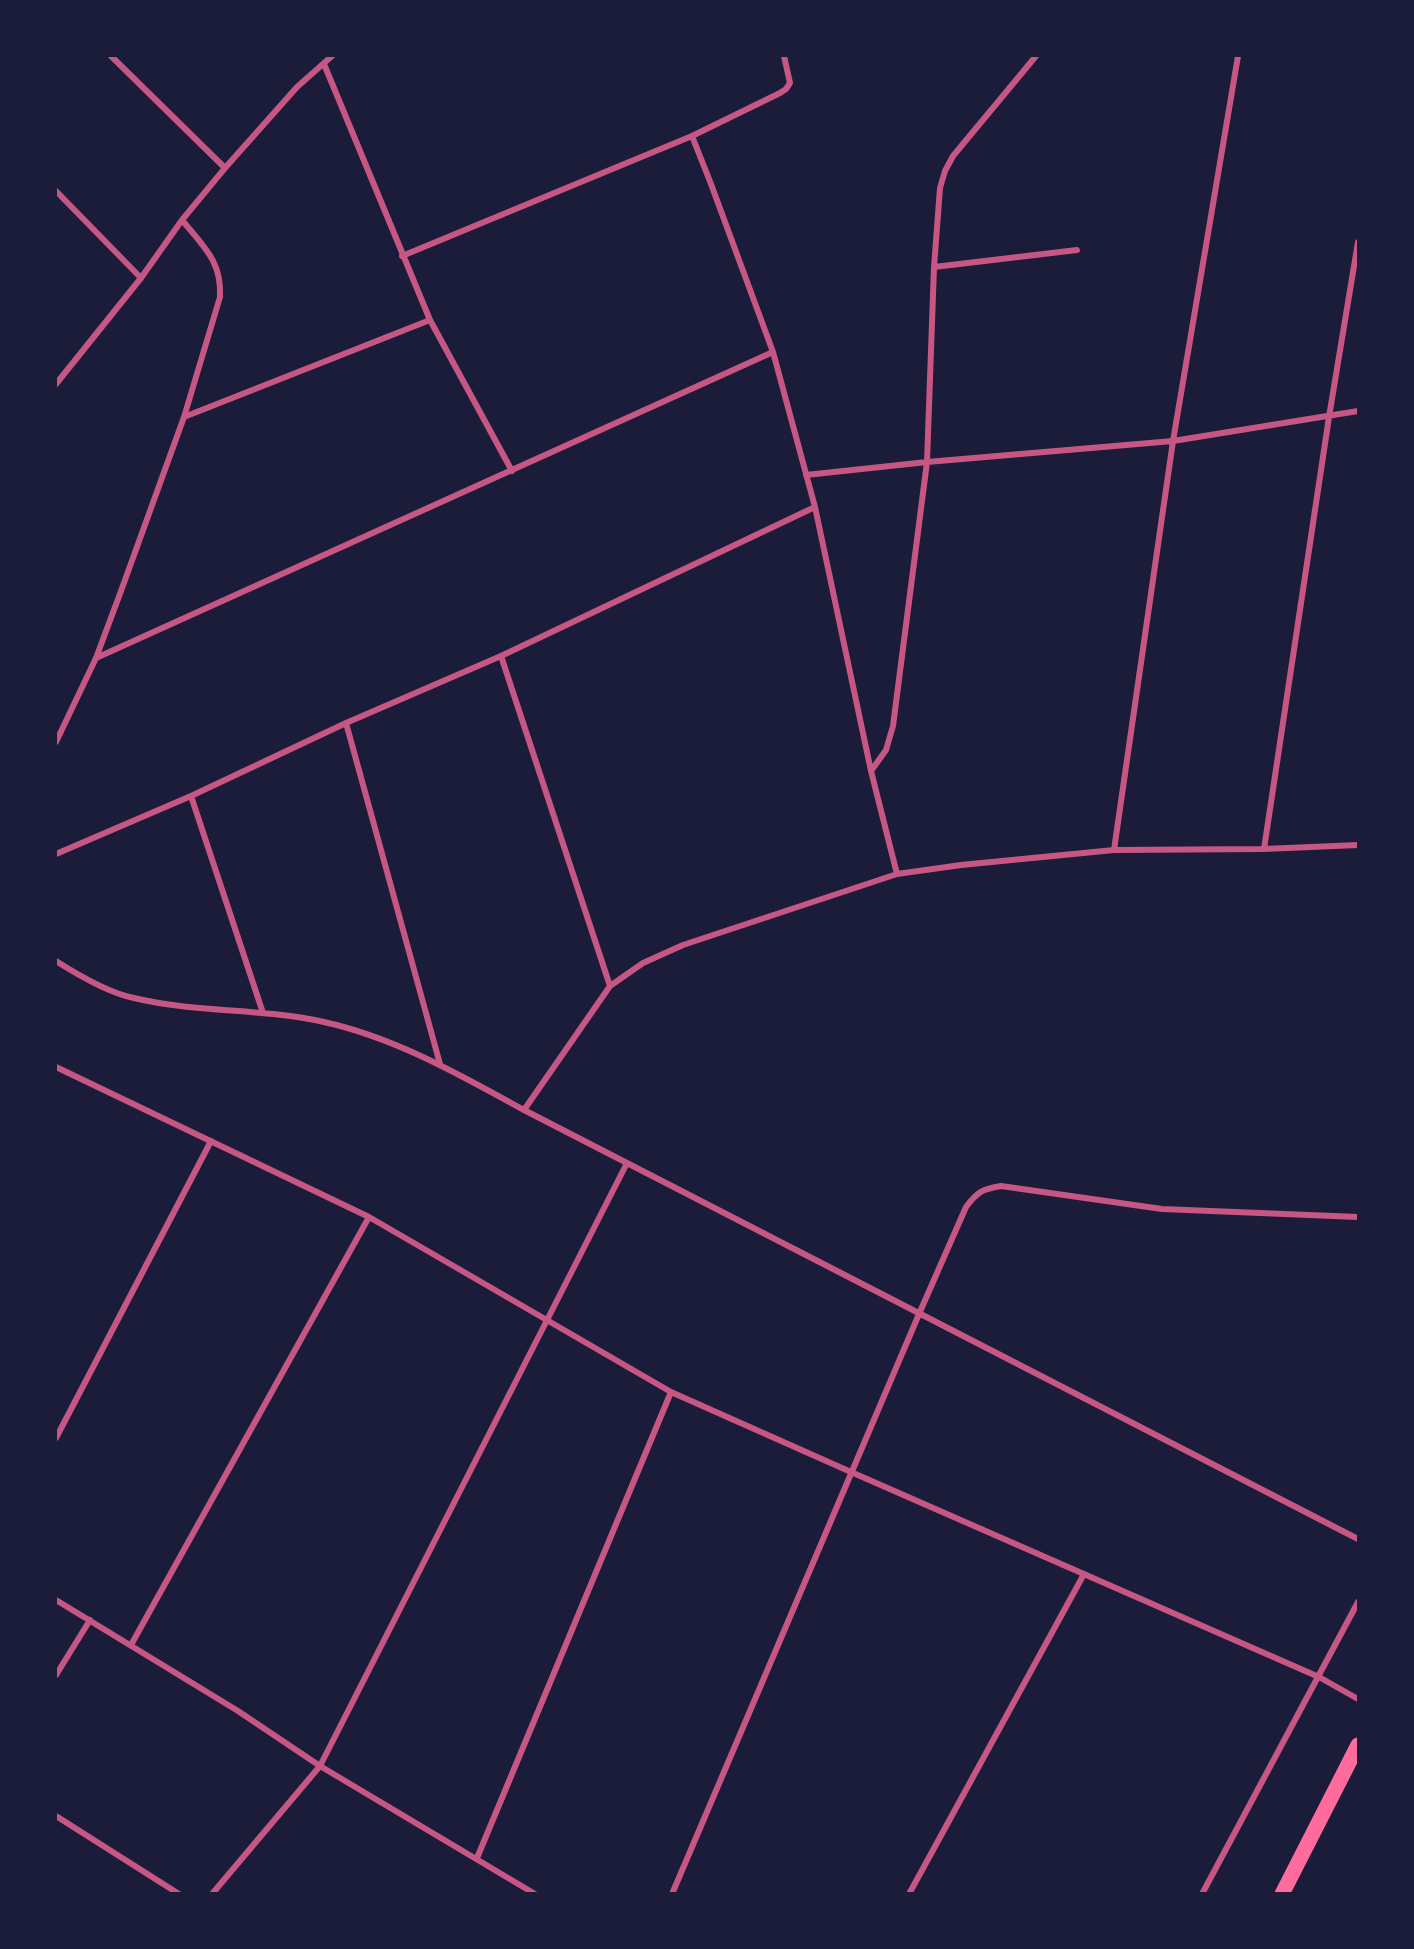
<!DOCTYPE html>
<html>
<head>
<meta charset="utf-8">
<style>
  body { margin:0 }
  #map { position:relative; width:1414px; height:1949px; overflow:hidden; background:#1b1b3a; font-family:"Nunito Sans",sans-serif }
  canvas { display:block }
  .frame { position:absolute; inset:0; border:57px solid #1b1b3a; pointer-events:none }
</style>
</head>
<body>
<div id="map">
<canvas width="1414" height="1949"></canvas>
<div class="frame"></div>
</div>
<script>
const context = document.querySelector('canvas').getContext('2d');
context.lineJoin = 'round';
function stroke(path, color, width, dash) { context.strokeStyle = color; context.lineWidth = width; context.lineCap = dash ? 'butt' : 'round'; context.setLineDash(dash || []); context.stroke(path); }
const minor = new Path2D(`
  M111,56L225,168
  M324,64L430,320L512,471
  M692,136L711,184L773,352L815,507L871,771L897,874
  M56,191L141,278
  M402,256L692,136L780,93L786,89L790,83L784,56
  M934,267L1077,250
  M56,384L141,278L182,220L225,168L297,87L332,56
  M184,417L430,320
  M806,475L927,462L1173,441L1358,411
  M501,656L610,986
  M96,658L773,352
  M346,723L440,1064
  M56,742L96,658L121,591L184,417L220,297C222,261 203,246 182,220
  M871,771L886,750L893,726L927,462L934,267L940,188L945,171L953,156L1036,56
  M191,796L263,1013
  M1264,849L1329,417L1358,242
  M1114,850L1173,441L1238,56
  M56,854L191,796L346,723L501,656L815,507
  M56,961C78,975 108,993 134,998C196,1013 261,1008 324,1022C396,1038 460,1075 524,1110L1358,1539
  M56,1067L369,1217L671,1392L851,1472L1319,1677L1358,1699
  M524,1110L610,986L643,963L683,945L897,874L961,865L1114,850L1264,849L1358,845
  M56,1438L211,1141
  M56,1600L238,1711L320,1766L535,1894
  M131,1645L369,1217
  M56,1675L90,1620
  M56,1816L179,1894
  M477,1858L671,1392
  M212,1894L320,1766L627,1163
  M672,1894L919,1314L966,1207C978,1191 983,1189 1001,1186L1162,1209L1358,1217
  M909,1894L1084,1574
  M1202,1894L1358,1602`);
const primary = new Path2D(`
  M1282,1894L1358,1745`);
stroke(minor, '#c65784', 6);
stroke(primary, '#ff6b9d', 15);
</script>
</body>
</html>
